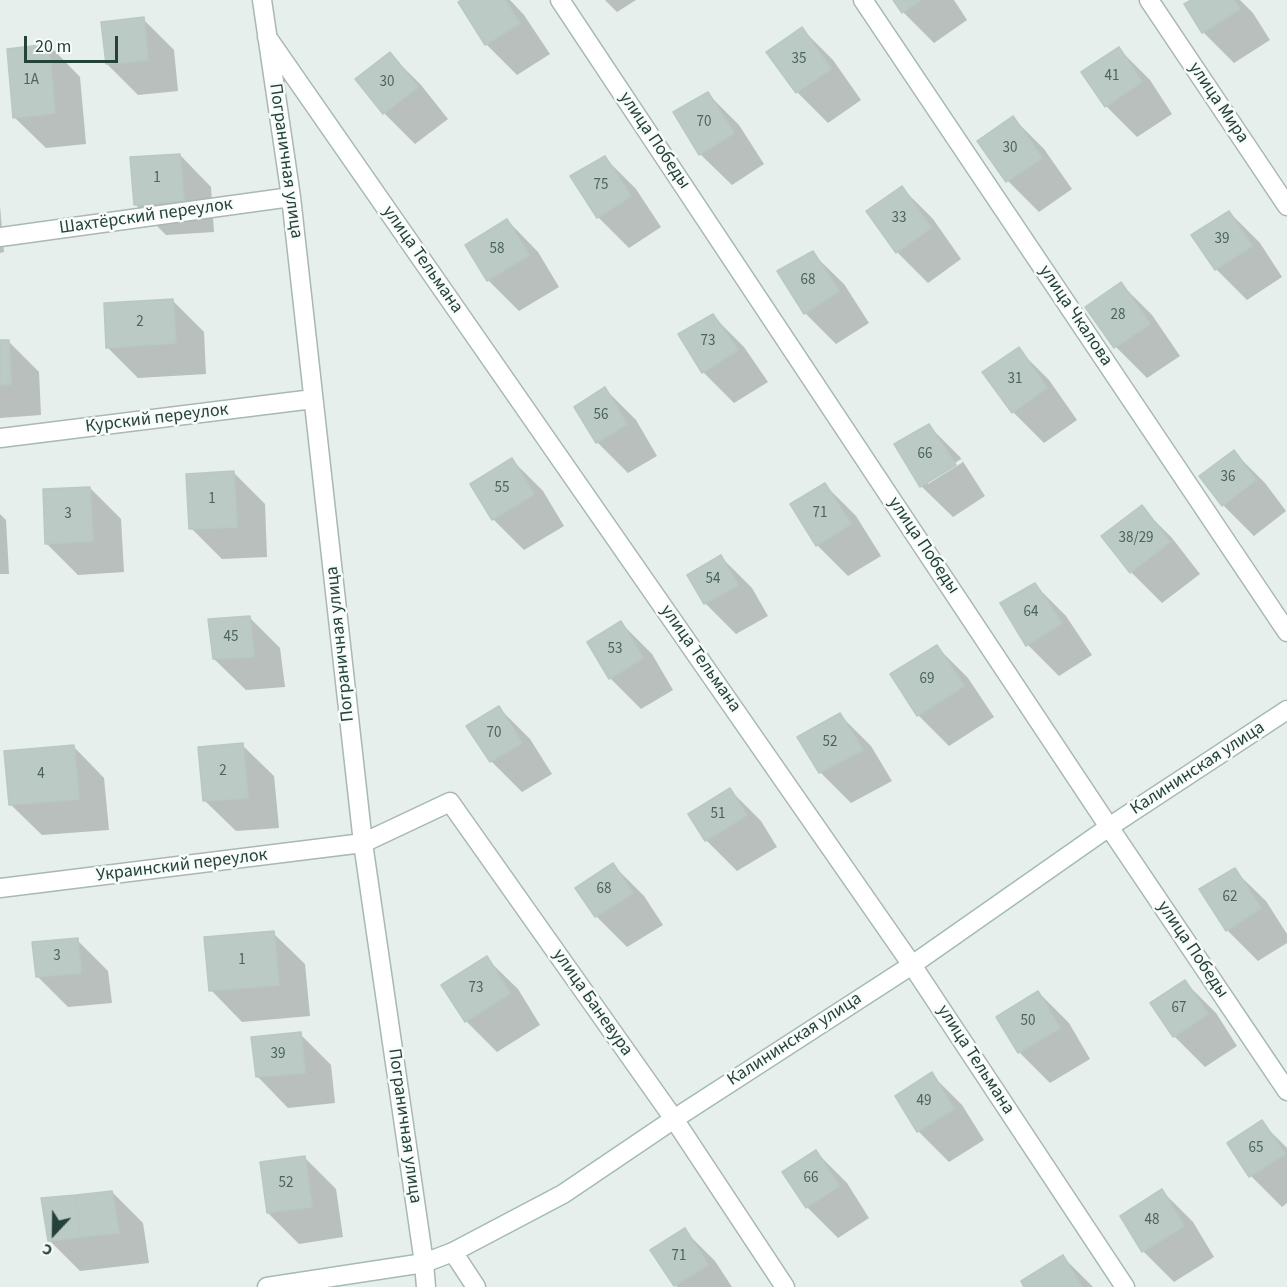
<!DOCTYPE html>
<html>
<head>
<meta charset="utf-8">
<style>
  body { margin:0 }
  #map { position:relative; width:1287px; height:1287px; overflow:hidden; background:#e6efeb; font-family:"Source Sans 3",sans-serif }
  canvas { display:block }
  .north { position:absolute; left:24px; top:1203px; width:60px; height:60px; -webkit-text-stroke:4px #f7fbf9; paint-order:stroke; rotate:202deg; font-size:16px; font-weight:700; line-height:24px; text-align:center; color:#24423a }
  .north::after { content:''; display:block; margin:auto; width:21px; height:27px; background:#24423a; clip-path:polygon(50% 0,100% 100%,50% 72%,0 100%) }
  .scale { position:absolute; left:24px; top:36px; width:94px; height:27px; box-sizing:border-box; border:3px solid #24423a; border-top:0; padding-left:8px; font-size:18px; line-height:21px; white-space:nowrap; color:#24423a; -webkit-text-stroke:4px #f7fbf9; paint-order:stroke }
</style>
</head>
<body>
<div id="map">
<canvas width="1287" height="1287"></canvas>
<div class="north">С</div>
<div class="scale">20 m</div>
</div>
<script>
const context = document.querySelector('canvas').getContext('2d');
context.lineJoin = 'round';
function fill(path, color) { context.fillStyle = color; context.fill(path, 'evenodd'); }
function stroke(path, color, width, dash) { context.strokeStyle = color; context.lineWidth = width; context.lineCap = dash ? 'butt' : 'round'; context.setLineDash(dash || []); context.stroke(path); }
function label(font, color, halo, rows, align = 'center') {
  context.font = font + ' "Source Sans 3",sans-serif'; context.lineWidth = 5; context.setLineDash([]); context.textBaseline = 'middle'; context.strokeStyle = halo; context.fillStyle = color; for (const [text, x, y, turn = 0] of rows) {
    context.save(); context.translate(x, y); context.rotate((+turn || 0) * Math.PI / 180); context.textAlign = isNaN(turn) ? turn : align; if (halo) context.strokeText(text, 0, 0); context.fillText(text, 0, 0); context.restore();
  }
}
const shadow = new Path2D(`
  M465,0H510L524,15L550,54L517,75L486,44Z
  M605,0H636L617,12Z
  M895,0H954L967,20L934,43L903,12Z
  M1194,0H1240L1253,13L1270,40L1234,63L1203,32L1186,5Z
  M143,19L174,50L178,91L138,95L107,64Z
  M802,29L833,60L861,100L828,123L797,92Z
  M49,45L80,77L86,144L46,148L14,117Z
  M1119,49L1150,80L1172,114L1137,137L1106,106Z
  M390,54L421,85L448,119L415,144L384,113Z
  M708,94L739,125L764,164L732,185L700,154Z
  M1013,118L1044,149L1072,189L1039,212L1008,181L979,141Z
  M180,155L211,187L214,232L166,235L135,204Z
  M605,158L636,189L661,227L629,248L598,217Z
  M902,188L933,219L961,259L928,283L897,252Z
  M0,206L4,252L0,253Z
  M1229,212L1260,243L1282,277L1247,300L1216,269Z
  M507,220L538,252L559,287L519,311L488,280Z
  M812,253L844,284L869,323L836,344L805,313Z
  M1121,284L1152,315L1180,356L1147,378L1116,347L1087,308Z
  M173,301L204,332L206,374L138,378L107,347Z
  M713,316L744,347L768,382L734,403L703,372L680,335Z
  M8,341L39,372L41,415L0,418V342Z
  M1018,349L1049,380L1077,420L1044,443L1013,412Z
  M605,389L636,420L657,456L628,473L597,442Z
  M929,426L960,457L985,496L953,517L921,486ZM961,459L963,462L928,484V481Z
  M1234,452L1265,483L1286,511L1254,536L1223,505Z
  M512,460L543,491L564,526L524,550L493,519Z
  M234,473L265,504L267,557L222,559L191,528Z
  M825,485L856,516L881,556L848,576L817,545L792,504Z
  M90,488L121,519L124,572L78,575L47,544Z
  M1141,507L1172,538L1200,574L1162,603L1131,572Z
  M0,514L6,520L9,574H0Z
  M721,557L752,588L768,616L736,634L705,603Z
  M1035,585L1066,616L1092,655L1059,676L1028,645Z
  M249,617L280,648L285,687L246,690L214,659Z
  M621,623L652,654L673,690L641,709L610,678Z
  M937,647L968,678L994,717L949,746L918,715Z
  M499,708L530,739L552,774L522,792L491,761Z
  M840,715L871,746L892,781L851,803L820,772Z
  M242,745L274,776L279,828L236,831L204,800Z
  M73,746L104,778L109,830L42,835L10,804Z
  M730,790L761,821L777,847L737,871L706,840Z
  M613,865L644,896L663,925L627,947L596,916L577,888Z
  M1234,870L1266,901L1287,934V943L1258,961L1227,930L1201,889Z
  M273,933L305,964L310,1016L242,1022L211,990Z
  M77,940L108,971L112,1003L68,1007L37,976Z
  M486,958L518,989L540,1025L497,1052L466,1021Z
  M1185,982L1216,1013L1237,1046L1205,1067L1174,1036Z
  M1038,992L1069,1023L1090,1059L1050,1083L1019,1052Z
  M300,1034L331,1065L335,1103L288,1108L257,1076Z
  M931,1074L962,1105L984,1140L949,1162L918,1131Z
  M1261,1122L1287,1148V1203L1282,1207L1251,1176Z
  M816,1152L847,1183L869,1218L838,1238L807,1207Z
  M305,1158L336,1189L343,1237L299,1244L268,1213Z
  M1162,1191L1193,1222L1214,1257L1174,1282L1143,1251Z
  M112,1192L143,1223L149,1263L80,1271L49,1240Z
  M684,1230L715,1261L732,1287H677L676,1285L653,1251Z
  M1063,1257L1093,1287H1026Z`);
const building = new Path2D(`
  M462,0H505L520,23L485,45L458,2Z
  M893,0H921L902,13Z
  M1191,0H1234L1240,9L1202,33L1184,4Z
  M144,17L148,60L106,64L101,22Z
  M802,27L831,69L796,93L766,52Z
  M49,44L55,113L13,118L7,49Z
  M1119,47L1142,82L1105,107L1081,72Z
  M390,52L418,87L383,114L355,79Z
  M708,92L734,133L699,155L673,112Z
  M1013,116L1042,158L1006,182L977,141Z
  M180,154L184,201L134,205L130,157Z
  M605,156L631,196L597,218L570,176Z
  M902,186L931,228L896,253L866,211Z
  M1229,211L1252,246L1215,270L1191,235Z
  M507,219L529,255L487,281L465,245Z
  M813,251L839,291L804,314L777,271Z
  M1121,282L1150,324L1114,348L1085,307Z
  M173,299L176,343L106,348L104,303Z
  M713,314L738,350L702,373L678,334Z
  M0,340H9L11,384L0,385Z
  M1019,347L1047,388L1012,413L982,372Z
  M605,387L627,424L596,443L574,407Z
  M929,424L956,465L920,487L894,444Z
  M1234,450L1256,480L1222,506L1199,476Z
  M512,458L534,494L492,520L470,484Z
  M234,471L237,527L189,529L186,474Z
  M825,483L851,524L816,546L790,504Z
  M90,487L93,541L45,544L43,489Z
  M1142,505L1170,542L1130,573L1101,536Z
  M721,555L738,585L704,604L687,575Z
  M1035,583L1062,623L1026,646L1000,603Z
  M250,616L254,657L213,659L208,619Z
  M621,621L643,658L609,679L587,642Z
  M937,645L964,686L917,716L890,674Z
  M499,706L522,743L490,762L466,726Z
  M840,713L863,750L819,773L797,737Z
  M243,743L248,798L203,801L198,747Z
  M74,745L79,799L9,805L4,751Z
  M730,788L747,815L705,841L688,814Z
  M613,863L633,893L595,917L575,888Z
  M1235,868L1261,908L1226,931L1199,889Z
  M274,931L279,985L209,991L204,937Z
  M78,938L81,973L36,977L32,942Z
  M487,956L510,993L465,1022L441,985Z
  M1185,980L1208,1014L1173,1037L1150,1003Z
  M1038,991L1060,1028L1018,1053L996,1017Z
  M301,1032L305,1073L256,1077L251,1037Z
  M932,1072L954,1109L917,1132L895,1096Z
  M1262,1120L1285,1154L1249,1177L1227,1143Z
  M816,1150L839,1186L806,1208L782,1172Z
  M305,1156L312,1207L267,1213L260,1162Z
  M1162,1189L1184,1226L1142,1252L1120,1216Z
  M112,1191L119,1233L80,1237L76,1195Z
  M76,1195L80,1237L48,1241L41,1198Z
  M685,1228L708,1265L674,1286L650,1250Z
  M1063,1255L1082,1287H1024L1021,1281Z`);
const minor = new Path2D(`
  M262,0L291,197L363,843L424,1263L426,1287
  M560,0L1109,827L1287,1091
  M863,0L1287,632
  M1149,0L1287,206
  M267,37L912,965L1125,1287
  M0,237L291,197
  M0,438L313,399
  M0,888L363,843L450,802L674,1119L785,1287
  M453,1252L476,1287`);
const secondary = new Path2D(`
  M267,1287L424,1263L453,1252L563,1194L674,1119L912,965L1109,827L1287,710`);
const numberNames = [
  ["35",799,60],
  ["41",1112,77],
  ["1А",31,81],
  ["30",387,83],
  ["70",704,123],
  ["30",1010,149],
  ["1",157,179],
  ["75",601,186],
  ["33",899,219],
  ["39",1222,240],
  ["58",497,250],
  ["68",808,281],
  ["28",1118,316],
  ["2",140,323],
  ["73",708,342],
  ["31",1015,380],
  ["56",601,416],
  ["66",925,455],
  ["36",1228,478],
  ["55",502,489],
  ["1",212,500],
  ["71",820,514],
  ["3",68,515],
  ["38/29",1136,539],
  ["54",713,580],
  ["64",1031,613],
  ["45",231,638],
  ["53",615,650],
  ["69",927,680],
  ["70",494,734],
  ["52",830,743],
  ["2",223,772],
  ["4",41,775],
  ["51",718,815],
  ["68",604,890],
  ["62",1230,898],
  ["3",57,957],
  ["1",242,961],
  ["73",476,989],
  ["67",1179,1009],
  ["50",1028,1022],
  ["39",278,1055],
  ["49",924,1102],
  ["65",1256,1149],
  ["66",811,1179],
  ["52",286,1184],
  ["48",1152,1221],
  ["71",679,1257]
];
const streetNames = [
  ["улица Мира",1218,103,56],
  ["улица Победы",654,141,56],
  ["Пограничная улица",285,161,82],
  ["Шахтёрский переулок",146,217,-8],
  ["улица Тельмана",422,260,55],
  ["улица Чкалова",1075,316,56],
  ["Курский переулок",157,419,-7],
  ["улица Победы",923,546,56],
  ["Пограничная улица",341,644,-96],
  ["улица Тельмана",700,659,55],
  ["Калининская улица",1198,769,-33],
  ["Украинский переулок",182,866,-7],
  ["улица Победы",1192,950,56],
  ["улица Баневура",592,1003,55],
  ["Калининская улица",795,1040,-33],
  ["улица Тельмана",975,1060,57],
  ["Пограничная улица",404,1126,82]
];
fill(shadow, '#0003');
fill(building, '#bbcac4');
stroke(building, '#b8c9c2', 1.5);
stroke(minor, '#a8b8b2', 21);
stroke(secondary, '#a4bbb3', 21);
stroke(minor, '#fff', 18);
stroke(secondary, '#fff', 18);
label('15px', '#4a645c', null, numberNames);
label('18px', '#24423a', '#f7fbf9', streetNames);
</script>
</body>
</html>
